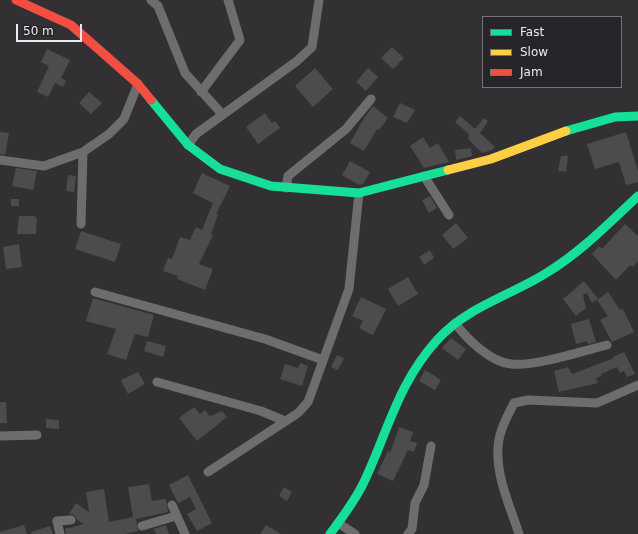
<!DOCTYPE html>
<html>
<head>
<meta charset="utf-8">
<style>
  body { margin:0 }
  #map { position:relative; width:638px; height:534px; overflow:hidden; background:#323033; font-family:"DejaVu Sans",sans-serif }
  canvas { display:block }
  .legend { position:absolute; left:482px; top:16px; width:140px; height:72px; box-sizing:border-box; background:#28252a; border:1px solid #767378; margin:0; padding:5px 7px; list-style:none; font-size:12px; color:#eae9ec }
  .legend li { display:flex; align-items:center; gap:8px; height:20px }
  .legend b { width:20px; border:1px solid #767378 }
  .scale { position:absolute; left:16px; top:24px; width:66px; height:18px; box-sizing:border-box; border:2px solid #eae9ec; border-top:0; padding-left:5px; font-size:12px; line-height:14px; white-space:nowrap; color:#eae9ec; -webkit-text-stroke:3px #28252a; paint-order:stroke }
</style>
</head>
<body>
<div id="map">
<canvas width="638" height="534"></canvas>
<ul class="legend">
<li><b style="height:5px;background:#16e098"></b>Fast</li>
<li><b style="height:5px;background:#ffcf43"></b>Slow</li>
<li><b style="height:5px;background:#f24e42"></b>Jam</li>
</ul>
<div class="scale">50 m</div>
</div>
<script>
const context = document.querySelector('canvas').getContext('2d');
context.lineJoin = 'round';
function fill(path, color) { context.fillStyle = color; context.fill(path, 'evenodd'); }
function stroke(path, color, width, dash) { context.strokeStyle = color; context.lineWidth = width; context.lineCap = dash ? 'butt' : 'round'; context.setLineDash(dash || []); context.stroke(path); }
const building = new Path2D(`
  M392,47L404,58L393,69L381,58Z
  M47,49L70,60L61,78L66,81L63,87L55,83L48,97L37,92L49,66L41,62Z
  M315,68L333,89L313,107L295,86Z
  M368,68L378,77L366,91L356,82Z
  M89,92L102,103L91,114L79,103Z
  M400,103L415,110L407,123L393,117Z
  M373,106L388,118L379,130L377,129L364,151L350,143L364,118Z
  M265,113L272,123L275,121L280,128L258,144L246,127Z
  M460,116L475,129L484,118L488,121L480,133L495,147L492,150L482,153L468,139L469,134L455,122Z
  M0,132L9,133L5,155L0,154Z
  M626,132L638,171V182L626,185L619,162L595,169L587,144Z
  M423,137L430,148L438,143L449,162L424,168L410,146Z
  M471,148L472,156L456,160L455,150Z
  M561,156H568L566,172L558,171Z
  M350,161L370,172L363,184L359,185L342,175Z
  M16,168L37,171L33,190L12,186Z
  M202,173L230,186L216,214L218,215L211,234L213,235L199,264L213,269L205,290L177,279L178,276L163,271L168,258L172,259L180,237L190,240L196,227L202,230L213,203L193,193Z
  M68,175L76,176L74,192L66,191Z
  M430,196L437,208L429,213L422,200Z
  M11,199H19V206H11Z
  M19,216H34L37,219L36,234H17Z
  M456,223L468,238L453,249L442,235Z
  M625,224L638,236V261L633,267L630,265L616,280L592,254L599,246L602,249Z
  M81,231L121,244L115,262L75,249Z
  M19,244L22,267L6,269L3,247Z
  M430,250L434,258L424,265L419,257Z
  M408,277L418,294L398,306L388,289Z
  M584,281L598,299L592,303L587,293L583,295L586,308L576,316L563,299Z
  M608,292L620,310L623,309L634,332L612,342L600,320L608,316L597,300Z
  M361,297L386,309L373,335L359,328L363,321L352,316Z
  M93,298L154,315L148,337L135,334L126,360L107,354L116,329L86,321Z
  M589,319L596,342L588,344L587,341L576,344L571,324Z
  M451,338L466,349L458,360L442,348Z
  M147,341L166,346L163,357L144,351Z
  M624,352L635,374L627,377L624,371L620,373L617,367L601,374L602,376L596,378L598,383L559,392L554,371L568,367L572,374L614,358L613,357Z
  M337,355L344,358L338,370L331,367Z
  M300,363L308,366L302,386L280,379L285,364L298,368Z
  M425,370L441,380L435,390L419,381Z
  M138,372L145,384L128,394L121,380Z
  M0,402H6L7,423H0Z
  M194,407L200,414L205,410L210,416L222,411L227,417L197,441L179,418Z
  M46,419L59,420V429L46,428Z
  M399,427L413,432L410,441L417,443L414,452L408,450L393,481L377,474L388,451L390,453Z
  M188,475L212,523L197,531L187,514L196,509L190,497L178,503L169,485Z
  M149,484L152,501L166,499L168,512L136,519L138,531L125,534H66L65,529L84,524L77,520L74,515L69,514L76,503L89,512L86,492L104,489L109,522L133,517L128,487Z
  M284,487L292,492L287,501L279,496Z
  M24,525L27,534H0V532Z
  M166,525L169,534H156L154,529Z
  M266,525L281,534H260Z
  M50,526L53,534H31V532Z`);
const street = new Path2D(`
  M151,0L158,6L185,73L222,114
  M201,92L240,40L228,0
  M188,145L196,134L297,61L312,47L319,0
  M0,160L44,166L83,152L109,134L124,119L138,84
  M424,176L449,215
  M286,188L288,176L346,129L371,99
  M81,224L83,152
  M95,292L265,339L323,360
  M455,323C467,339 490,362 511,364C533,367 583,351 607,345
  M157,382L261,411L285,421
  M0,436L37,435
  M208,472L298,413L308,402L349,289L359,193
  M172,505L185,534
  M338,523L355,534
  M142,526L176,516
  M60,534L57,521L71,520
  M408,534L412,529L415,503L424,485L431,446
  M519,534C510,506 496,477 498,447C499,431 507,417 514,403L528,400L597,403L638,385`);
const fast = new Path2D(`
  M151,100L188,145L220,169L271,186L359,193L448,170
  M566,131L615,117L638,116
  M330,534C342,518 354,502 363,484C388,432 397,384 438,339C467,307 512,295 548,272C582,251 609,223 638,196`);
const slow = new Path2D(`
  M448,170L491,159L566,131`);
const jam = new Path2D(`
  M16,0L71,25L138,84L151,100`);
fill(building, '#4c4b4d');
stroke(street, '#6e6d6e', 9);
stroke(fast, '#16e098', 9);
stroke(slow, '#ffcf43', 9);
stroke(jam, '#f24e42', 9);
</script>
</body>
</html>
